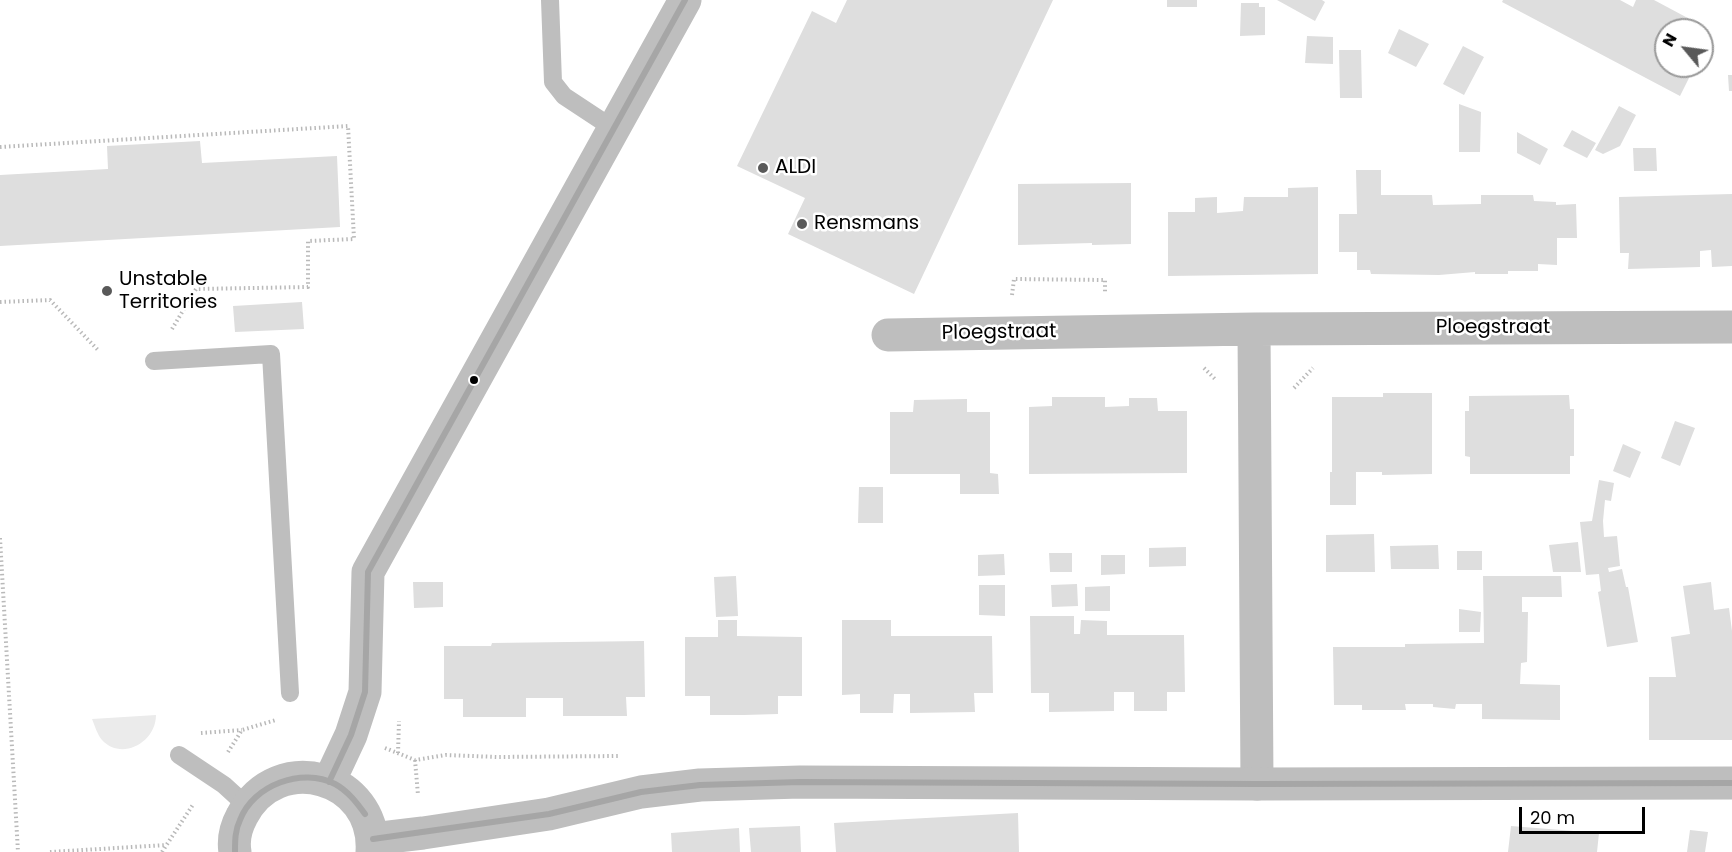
<!DOCTYPE html>
<html>
<head>
<meta charset="utf-8">
<style>
  body { margin:0 }
  #map { position:relative; width:1732px; height:852px; overflow:hidden; background:#fff; font-family:Poppins,sans-serif }
  canvas { display:block }
  .north { position:absolute; left:1654px; top:18px; width:60px; height:60px; box-sizing:border-box; background:#fff; border:2px solid #999; border-radius:50%; rotate:299deg; font-size:16px; font-weight:700; line-height:24px; text-align:center; color:#000 }
  .north::after { content:''; display:block; margin:auto; width:21px; height:27px; background:#595959; clip-path:polygon(50% 0,100% 100%,50% 72%,0 100%) }
  .scale { position:absolute; left:1519px; top:807px; width:126px; height:27px; box-sizing:border-box; border:3px solid #000; border-top:0; padding-left:8px; font-size:18px; line-height:21px; white-space:nowrap; color:#000; -webkit-text-stroke:4px #fff; paint-order:stroke }
</style>
</head>
<body>
<div id="map">
<canvas width="1732" height="852"></canvas>
<div class="north">N</div>
<div class="scale">20 m</div>
</div>
<script>
const context = document.querySelector('canvas').getContext('2d');
context.lineJoin = 'round';
function fill(path, color) { context.fillStyle = color; context.fill(path, 'evenodd'); }
function stroke(path, color, width, dash) { context.strokeStyle = color; context.lineWidth = width; context.lineCap = dash ? 'butt' : 'round'; context.setLineDash(dash || []); context.stroke(path); }
function label(font, color, halo, rows, align = 'center') {
  context.font = font + ' Poppins,sans-serif'; context.lineWidth = 5; context.setLineDash([]); context.textBaseline = 'middle'; context.strokeStyle = halo; context.fillStyle = color; for (const [text, x, y, turn = 0] of rows) {
    context.save(); context.translate(x, y); context.rotate((+turn || 0) * Math.PI / 180); context.textAlign = isNaN(turn) ? turn : align; if (halo) context.strokeText(text, 0, 0); context.fillText(text, 0, 0); context.restore();
  }
}
const green = new Path2D(`
  M156,715C156,743 121,761 102,740C97,734 95,726 92,719Z`);
const building = new Path2D(`
  M847,0H1053L914,294L788,234L805,198L737,166L812,11L836,23Z
  M1167,0H1197V7H1167Z
  M1277,0H1322L1325,2L1315,21Z
  M1503,0H1620L1633,7L1636,0H1654L1699,24L1695,30H1666V66H1695L1680,96L1502,2Z
  M1241,3H1259V7H1265V35L1240,36Z
  M1399,29L1429,44L1416,67L1388,53Z
  M1307,36L1333,37V64L1305,63Z
  M1463,46L1484,57L1464,95L1443,84Z
  M1339,50H1361L1362,98H1340Z
  M1728,75H1732V91H1729Z
  M1459,104L1481,112L1480,152H1459Z
  M1619,106L1636,115L1620,146L1603,154L1595,150Z
  M1572,130L1596,143L1587,158L1563,146Z
  M1517,132L1548,149L1540,165L1517,153Z
  M200,141L202,163L337,156L340,227L0,246V175L108,169L107,146Z
  M1633,148H1656L1657,171H1634Z
  M1356,170H1381V195H1432L1433,205L1481,204V195H1533L1534,201L1556,202V205L1576,204L1577,238H1557V265L1538,264V271H1508V274H1475V272L1439,275L1371,274L1370,270H1357V252H1339V214H1357Z
  M1131,183V244L1092,245V243L1018,245V184Z
  M1318,187V274L1168,276V212H1195V198L1217,197V213L1243,211L1244,197H1288V188Z
  M1732,194V266L1712,267L1711,250L1700,251V267L1628,269L1629,253H1620L1619,197Z
  M302,302L304,329L235,332L233,306Z
  M1383,393H1432V474L1382,475V472H1356V505H1330V472H1332V397H1383Z
  M1569,395L1570,409H1574V456H1570V474H1470V457L1465,456V411H1469V396Z
  M1052,397H1105V407L1129,406V398H1157L1158,411H1187V473L1029,474V407L1052,406Z
  M967,399V412H990V473L998,474L999,494H960V474H890V412H913L914,400Z
  M1675,421L1695,428L1680,466L1661,458Z
  M1623,444L1641,452L1630,478L1613,471Z
  M1599,480L1614,483L1611,501L1605,500L1603,521L1604,537L1617,536L1620,566L1608,568L1609,572L1622,569L1626,587H1628L1638,642L1607,647L1598,592L1601,591L1599,574L1586,575L1580,522L1592,521Z
  M859,487H883V523H858Z
  M1374,534L1375,572H1326V535Z
  M1578,542L1581,572H1553L1549,545Z
  M1438,545L1439,569H1391L1390,546Z
  M1186,547V566L1149,567V548Z
  M1457,551H1482V570H1457Z
  M1049,553H1072V572H1050Z
  M1004,554L1005,575L978,576V555Z
  M1101,555H1125V574L1101,575Z
  M736,576L738,616L716,617L714,577Z
  M1483,576H1561L1562,597H1522V612H1528L1527,662L1521,663L1520,684L1560,685V720L1482,719V704H1456L1455,709L1433,707V704H1405L1406,710H1362V705H1334L1333,647H1405V644L1484,643Z
  M413,582H443V607L414,608Z
  M1711,582L1714,610L1729,608L1732,631V740H1649V677H1676L1671,637L1690,634L1683,586Z
  M1077,584L1078,606L1052,607L1051,585Z
  M979,585H1005V616L979,615Z
  M1110,586V611H1085V587Z
  M1459,609L1481,612L1480,632H1459Z
  M1030,616H1074V634H1080L1081,620L1107,621V635H1184L1185,692H1167V711H1134V692H1114V711L1049,712V693H1031Z
  M718,620H737V636L802,637V696H778V714L744,715H710V696H685V637H718Z
  M842,620H891V636H992L993,693H974L975,712L910,713V694H894L893,713H860V694L842,695Z
  M644,641L645,697H626L627,716H563V698H526V717H463V699H444V646H491L492,643Z
  M1018,813L1019,852H836L834,823Z
  M800,826L801,852H751L749,828Z
  M1511,826L1599,833L1597,852H1508Z
  M739,828L740,852H672L671,833Z
  M1690,830L1708,832L1705,852H1687Z`);
const path = new Path2D(`
  M0,147L348,126L354,239L308,241V287L196,289L172,329
  M1012,295L1014,279L1105,280V292
  M0,302L50,300L98,350
  M1204,368L1216,380
  M1294,388L1313,368
  M0,538L18,852
  M201,733L242,730
  M385,748L415,760L446,755L497,757L618,756
  M228,752L242,730L276,720
  M398,753L399,721
  M415,760L418,795
  M50,852L166,845
  M162,852L194,803`);
const service = new Path2D(`
  M550,0L553,82L564,96L614,129
  M154,361L271,354L290,693
  M179,755L224,785L247,806`);
const minor = new Path2D(`
  M1254,329L1257,784
  M888,335L1254,329L1732,327`);
const tertiary = new Path2D(`
  M329,782L351,735L365,692L368,572L685,0
  M373,839L423,833L549,814L641,792L700,785L800,782L1257,784L1732,783
  M235,852C233,840 236,827 242,816C277,748 377,776 372,852`);
const bus1 = new Path2D(`
  M329,782L351,735L365,692L368,572L685,0
  M373,839L549,814L641,792L700,785L800,782L1257,784L1732,783
  M235,852C235,841 235,830 240,820C253,785 302,767 335,784C348,791 357,803 365,814`);
const markers = [
  [763,168,6,"#595959"],
  [802,224,6,"#595959"],
  [107,291,6,"#595959"],
  [474,380,5,"#000"]
];
const poiNames = [
  ["ALDI",775,168],
  ["Rensmans",814,224],
  ["Unstable",119,280],
  ["Territories",119,303]
];
const streetNames = [
  ["Ploegstraat",1493,328],
  ["Ploegstraat",999,333,-1]
];
fill(green, '#ebebeb');
fill(building, '#dedede');
stroke(path, '#b9b9b9', 4, [1.5, 3]);
stroke(service, '#bebebe', 18);
stroke(minor, '#bebebe', 33);
stroke(tertiary, '#bebebe', 33);
stroke(bus1, '#a6a6a6', 6);
for (const [x, y, r, color] of markers) { const dot = new Path2D(); dot.arc(x, y, r, 0, 2 * Math.PI); context.fillStyle = color; context.fill(dot); stroke(dot, '#fff', 2); }
label('20px', '#000', '#fff', poiNames, 'left');
label('20px', '#000', '#fff', streetNames);
</script>
</body>
</html>
